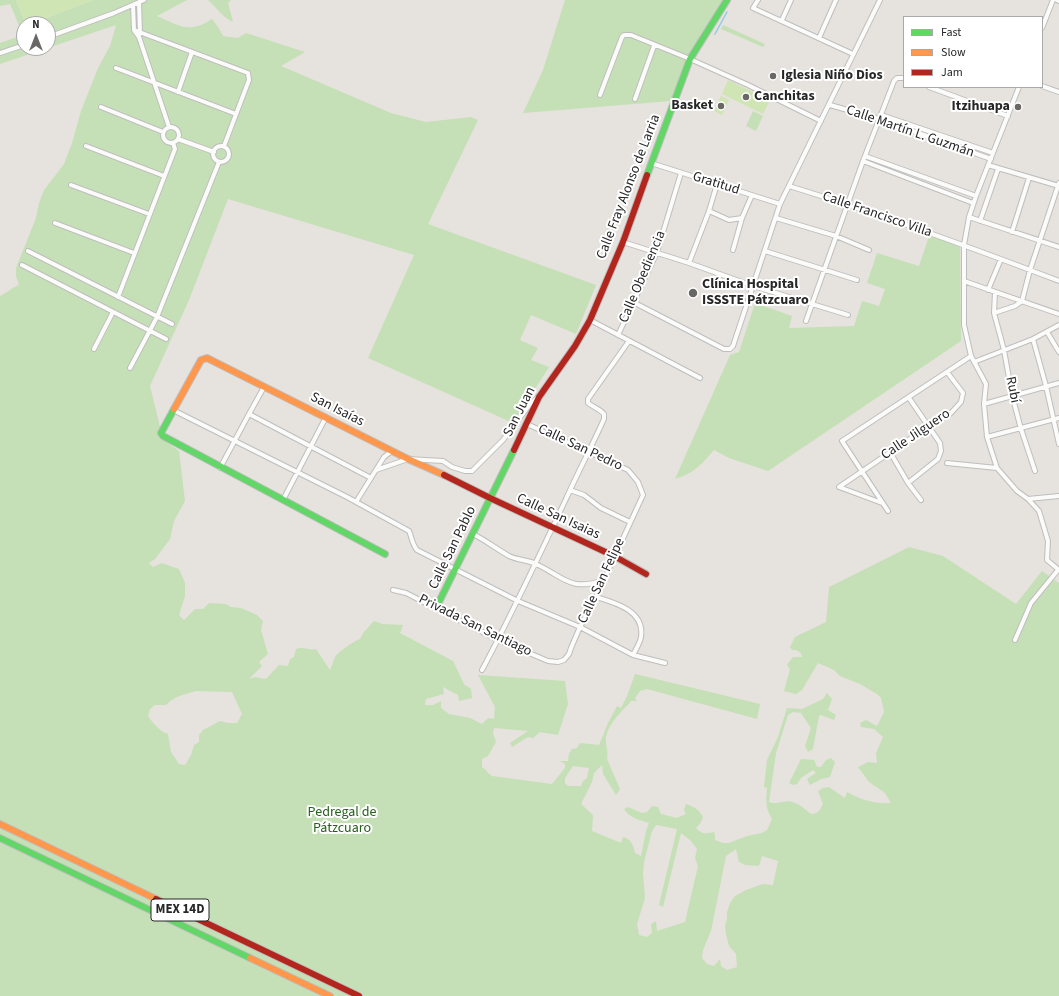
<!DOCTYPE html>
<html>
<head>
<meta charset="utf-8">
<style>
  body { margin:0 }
  #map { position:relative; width:1059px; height:996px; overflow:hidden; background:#e6e2dd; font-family:"Source Sans 3",sans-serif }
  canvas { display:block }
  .legend { position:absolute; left:903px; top:16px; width:140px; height:72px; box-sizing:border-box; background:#fff; border:1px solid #a9a9a9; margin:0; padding:5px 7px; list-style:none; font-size:12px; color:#272727 }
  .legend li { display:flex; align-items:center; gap:8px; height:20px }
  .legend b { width:20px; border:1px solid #a9a9a9 }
  .north { position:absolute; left:16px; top:16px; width:40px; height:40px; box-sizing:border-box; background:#fff; border:1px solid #a9a9a9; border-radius:50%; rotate:0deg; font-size:11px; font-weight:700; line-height:16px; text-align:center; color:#272727 }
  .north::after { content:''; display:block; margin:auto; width:14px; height:18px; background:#6a6867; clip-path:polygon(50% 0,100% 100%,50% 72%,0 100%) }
</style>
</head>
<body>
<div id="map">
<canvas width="1059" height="996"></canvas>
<ul class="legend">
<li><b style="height:5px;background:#63d668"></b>Fast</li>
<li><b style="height:5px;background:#ff974d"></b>Slow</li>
<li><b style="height:5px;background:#b3261e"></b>Jam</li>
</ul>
<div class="north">N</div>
</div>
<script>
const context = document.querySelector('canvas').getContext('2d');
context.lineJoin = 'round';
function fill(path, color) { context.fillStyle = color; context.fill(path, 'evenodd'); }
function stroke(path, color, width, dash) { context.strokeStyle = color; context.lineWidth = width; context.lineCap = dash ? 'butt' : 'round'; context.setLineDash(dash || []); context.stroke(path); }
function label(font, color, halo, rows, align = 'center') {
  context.font = font + ' "Source Sans 3",sans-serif'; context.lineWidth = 4; context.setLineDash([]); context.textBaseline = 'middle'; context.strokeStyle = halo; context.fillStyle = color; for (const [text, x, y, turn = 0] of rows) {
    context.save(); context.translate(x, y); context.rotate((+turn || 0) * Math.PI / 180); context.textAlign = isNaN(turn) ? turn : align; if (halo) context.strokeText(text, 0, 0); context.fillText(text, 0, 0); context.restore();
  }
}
const green = new Path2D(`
  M0,0H16L26,24H24V48H48V24H31L93,0H187L157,16C180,26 189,34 212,19L218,27L223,36L238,38L246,33L305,52L281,66L391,113L426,122L471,117L478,120L428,224L596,285L576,334L531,315L520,340L538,348L531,360L549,367L513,423L368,358L414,255L228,199L189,300L150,386L163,439L179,451L185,501L174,521L170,539L155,559L149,563L153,567L162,563L179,569L185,583V596L179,615L184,620L195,609H203L209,603L226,604L231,607L241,608L257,615L263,621L261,630L268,654L259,662L262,666L249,679L255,677L266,679L279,665L288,666L290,659L294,657L296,649C305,646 308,651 316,649L330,670C332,666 333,661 335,657C338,652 354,641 360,639L363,633L374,621L383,624L403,625L400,633L453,661L464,684L471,689L472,698L459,701L458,695L443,687L444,694L426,699L425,705H433L441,701V708L449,714L470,718L482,724L488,718L494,719L495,707L478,675L565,681L568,704L558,735L540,732L533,738L528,737L512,747L510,743L528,731L494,728L493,733L496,742L488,756L482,759V767C486,769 488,774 492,776L552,784L565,768V764L560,761H568L569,754L572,749L577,748L580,743L599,745L608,723L617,706L621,708L627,696L635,674L760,704L757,719L647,689L640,691L635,698L637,701H631C621,713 609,722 606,737C605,745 609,752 607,759L620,789L616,795L603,774L602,765L594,773L592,782L581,804L593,815L592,831L621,843L623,837C631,839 634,846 635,853L641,856L646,831L649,823C640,820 629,818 624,809L628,807L642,813L647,812L652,806L658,807L661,814L677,818L686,814L684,810L686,804C694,807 699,809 703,817L701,822L696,828C701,834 706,834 714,832L715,836V840L723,843H729L747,836L762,833L767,830L772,819C765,808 766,800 767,788L764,787L767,760L778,737L787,708L802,709L823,699L827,693L832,699L828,710L836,715L834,720L821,715L819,716L813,749L808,752L805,746L811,728L801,713L793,712L788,715L776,753L769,802C775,804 777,803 782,802C794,799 802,807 811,814C818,814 820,810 823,804L818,791L823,788L829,787L845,798L847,792C861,800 875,804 891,803L885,793L869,782L858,767L868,762L877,763L876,753L883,737L874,729L861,727L860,723L866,720L877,726L884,712L881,698L877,694L860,684L840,676L834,670L818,663L802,690L796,694L784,691L790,669L787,665L793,657H802L801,653L796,650H792L790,647L795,637L826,622L829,587L909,547L943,556L1016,604L1042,571L1059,583V996H0V296C7,293 12,287 19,285L16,276V268L36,218L39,203L44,190L64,164L72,143L81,111L98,68L110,46L116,25L0,64V43L23,35L10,4L0,6ZM197,691L232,692L242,714L237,723H228L220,721L203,730L199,735V742L194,745L191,755L185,765L179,764L171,752L168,734C159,731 153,723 148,716L150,709L155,705H166C174,696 185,694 197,691ZM573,766L589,768L587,778L583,781L581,786H568L565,783V778ZM656,825L677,829L659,905L663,907L681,833L691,841L697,849L695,858L698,866L685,922L657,931L656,921L651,924L652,933L647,937L639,935L637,924L645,898L643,874L644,862L652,831ZM736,849L739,862L745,865L759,866L762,856L778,861L773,885L763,884L746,890L735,896L730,903L727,912V919L725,926L726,934L729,946L736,954L737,967L727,970L721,966L720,959L714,966L707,964L702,958L703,950L711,931L726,856Z
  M208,0H231L228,3L233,22C220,15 218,9 208,0Z
  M565,0H725L689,54L671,101L523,113L543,70Z
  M723,25L765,44L763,47L721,29Z
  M753,111L763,116L756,131L746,126Z
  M929,236L960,246L961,341L768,471L729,458L714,450C701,465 694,473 675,479L730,355L739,352L755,303L792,316L789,328L854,326L862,301L879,306L885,289L867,283L877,253L919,266Z
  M831,758L835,762L830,777L821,779L810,785L807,779L816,773L813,770L801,778L797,784L793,785L789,783L801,759L814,760L817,767H821L826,760Z`);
const pitch = new Path2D(`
  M16,0H93L31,24H26Z
  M728,80L770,100L763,114L722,94Z
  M721,96L729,100L722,115L714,111Z`);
const stream = new Path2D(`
  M715,34L727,12`);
const street = new Path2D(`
  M758,0L753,8L853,54
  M1057,0L1059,1
  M139,2L140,34
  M133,5L134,30L139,37L169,127
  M782,20L791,0
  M1042,28L1053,0
  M134,30L248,73L249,80L224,146
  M48,37L114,13L144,0
  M819,38L836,0
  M0,53L24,45
  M116,68L236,114
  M1042,86L1059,92
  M929,87L1008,116
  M1019,87L976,196L969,217L964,245V325L971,356L986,384L984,404L987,437L997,468L1017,491L1028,499L1039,511L1048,541L1047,560L1059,570
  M178,92L192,52
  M600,95L622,37L624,35H631L690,59L748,85L821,121
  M635,99L654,46
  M830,105L879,119L991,159
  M101,107L163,132
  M881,115L993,153
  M163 135a8 8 0 1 1 16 0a8 8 0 1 1-16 0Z
  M178,139L214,152
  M213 154a8 8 0 1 1 16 0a8 8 0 1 1-16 0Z
  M86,146L164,176
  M865,156L976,196
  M863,161L973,203
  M651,163L780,204
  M988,165L1059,186
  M71,185L149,214
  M789,186C880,214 970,247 1059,281
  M709,211L729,220L742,218L752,195
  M969,217L1059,247
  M776,218L836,236L869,250
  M980,221L998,169
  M55,223L134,253
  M1012,232L1029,178
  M623,242L689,263L753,286L848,315
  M733,250L742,218
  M28,251L172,324
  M765,251L857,280
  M689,263L709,211L717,184
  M22,265L166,339
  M964,281L1059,314
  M988,290L1001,259
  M995,292L994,313L1004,350L1012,395L1021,429L1035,471
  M118,297L175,149L173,143
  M633,302L724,349H730L733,346L780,204L880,0
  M994,313L1015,306L1022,301L1030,270L1059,183
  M590,320L700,378
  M806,321L863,161L894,81L897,78H904
  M1047,332L1059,352
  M618,335L657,252L681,173
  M1033,339L1046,386L1059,444
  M94,349L113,312
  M974,362L1033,339L1059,325
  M130,368L157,317L219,162
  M264,387L249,414L371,478
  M984,404L1059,383
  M173,410L347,497L409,531C412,538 412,544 417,550L518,601L580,627L633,655L665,663
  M987,437L1059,418
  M890,452L908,483L921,500
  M947,463L997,468
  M220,468L249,414
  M376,470L408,459L443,461L452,467L465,471H472L503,440L530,404L537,398
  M908,483L938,459L941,451L940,443L909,398
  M839,487L929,426L950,414L961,402L963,393L947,372
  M839,487L882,503
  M570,490L584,495L601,508L630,522
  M1028,499L1059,496
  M283,500L326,417
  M356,502L384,457L392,451
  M888,511L842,441L971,356
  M473,534C485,540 497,549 509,556C517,560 528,560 536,564C564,577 570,592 604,580
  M393,590L406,593L498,640L548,661L558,662L564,660L569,654L571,648L580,627L596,597L643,495L638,482L628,470L527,424
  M596,597C616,603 645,611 641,637C640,643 636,649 633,655
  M1015,640L1031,603L1058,570
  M482,670C512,614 539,556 566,499C578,472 592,446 604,419V414C600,409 593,407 588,403V399L629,341`);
const fast = new Path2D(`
  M647,175L690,59L727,0
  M174,409L161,433L163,436L385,554
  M436,608L514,450
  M0,838L250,958`);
const slow = new Path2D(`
  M174,409L201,360L207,358L408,459L444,475
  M0,824L156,899
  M250,958L330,996`);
const jam = new Path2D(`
  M514,450L539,397L575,346L590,320L623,242L647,175
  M444,475L490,498L614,556L646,574
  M156,899L359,996`);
const markers = [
  [773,76,4,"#6a6867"],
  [746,97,4,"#6a6867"],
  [721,106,4,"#6a6867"],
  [1018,107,4,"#6a6867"],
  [693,293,5,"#6a6867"]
];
const shields = [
  [180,910,58]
];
const shieldNames = [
  ["MEX 14D",180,910]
];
const poiNames = [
  ["Iglesia Niño Dios",781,76],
  ["Canchitas",754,97],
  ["Basket",713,106,"right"],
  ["Itzihuapa",1010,107,"right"],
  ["Clínica Hospital",702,285],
  ["ISSSTE Pátzcuaro",702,301]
];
const streetNames = [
  ["Calle Martín L. Guzmán",910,132,19],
  ["Gratitud",716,184,17],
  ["Calle Fray Alonso de Larria",629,187,-69],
  ["Calle Francisco Villa",877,215,19],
  ["Calle Obediencia",643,277,-67],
  ["Rubí",1012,390,78],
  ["San Isaías",337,410,27],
  ["San Juan",520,412,-63],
  ["Calle Jilguero",916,435,-34],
  ["Calle San Pedro",580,448,25],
  ["Calle San Isaias",558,517,25],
  ["Calle San Pablo",453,548,-64],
  ["Calle San Felipe",602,581,-65],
  ["Privada San Santiago",475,626,26]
];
const parkNames = [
  ["Pedregal de",342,813],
  ["Pátzcuaro",342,829]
];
fill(green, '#c5e0b6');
fill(pitch, '#cfe5b4');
stroke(stream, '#91cbe6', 1.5);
stroke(street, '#bfbebe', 6);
stroke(fast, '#bfbebe', 8);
stroke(slow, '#bfbebe', 8);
stroke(jam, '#bfbebe', 8);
stroke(street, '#fbfbfa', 4);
stroke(fast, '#63d668', 6);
stroke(slow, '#ff974d', 6);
stroke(jam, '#b3261e', 6);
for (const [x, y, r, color] of markers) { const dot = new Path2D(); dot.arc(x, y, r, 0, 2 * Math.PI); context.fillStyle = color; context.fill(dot); stroke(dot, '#fff', 1.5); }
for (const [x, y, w] of shields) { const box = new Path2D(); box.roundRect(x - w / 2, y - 11, w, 22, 3); context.fillStyle = '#fff'; context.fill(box); stroke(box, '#272727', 1); }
label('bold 13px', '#272727', null, shieldNames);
label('bold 14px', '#272727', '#fff', poiNames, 'left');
label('14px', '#272727', '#fff', streetNames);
label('14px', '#25601b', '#fff', parkNames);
</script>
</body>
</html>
